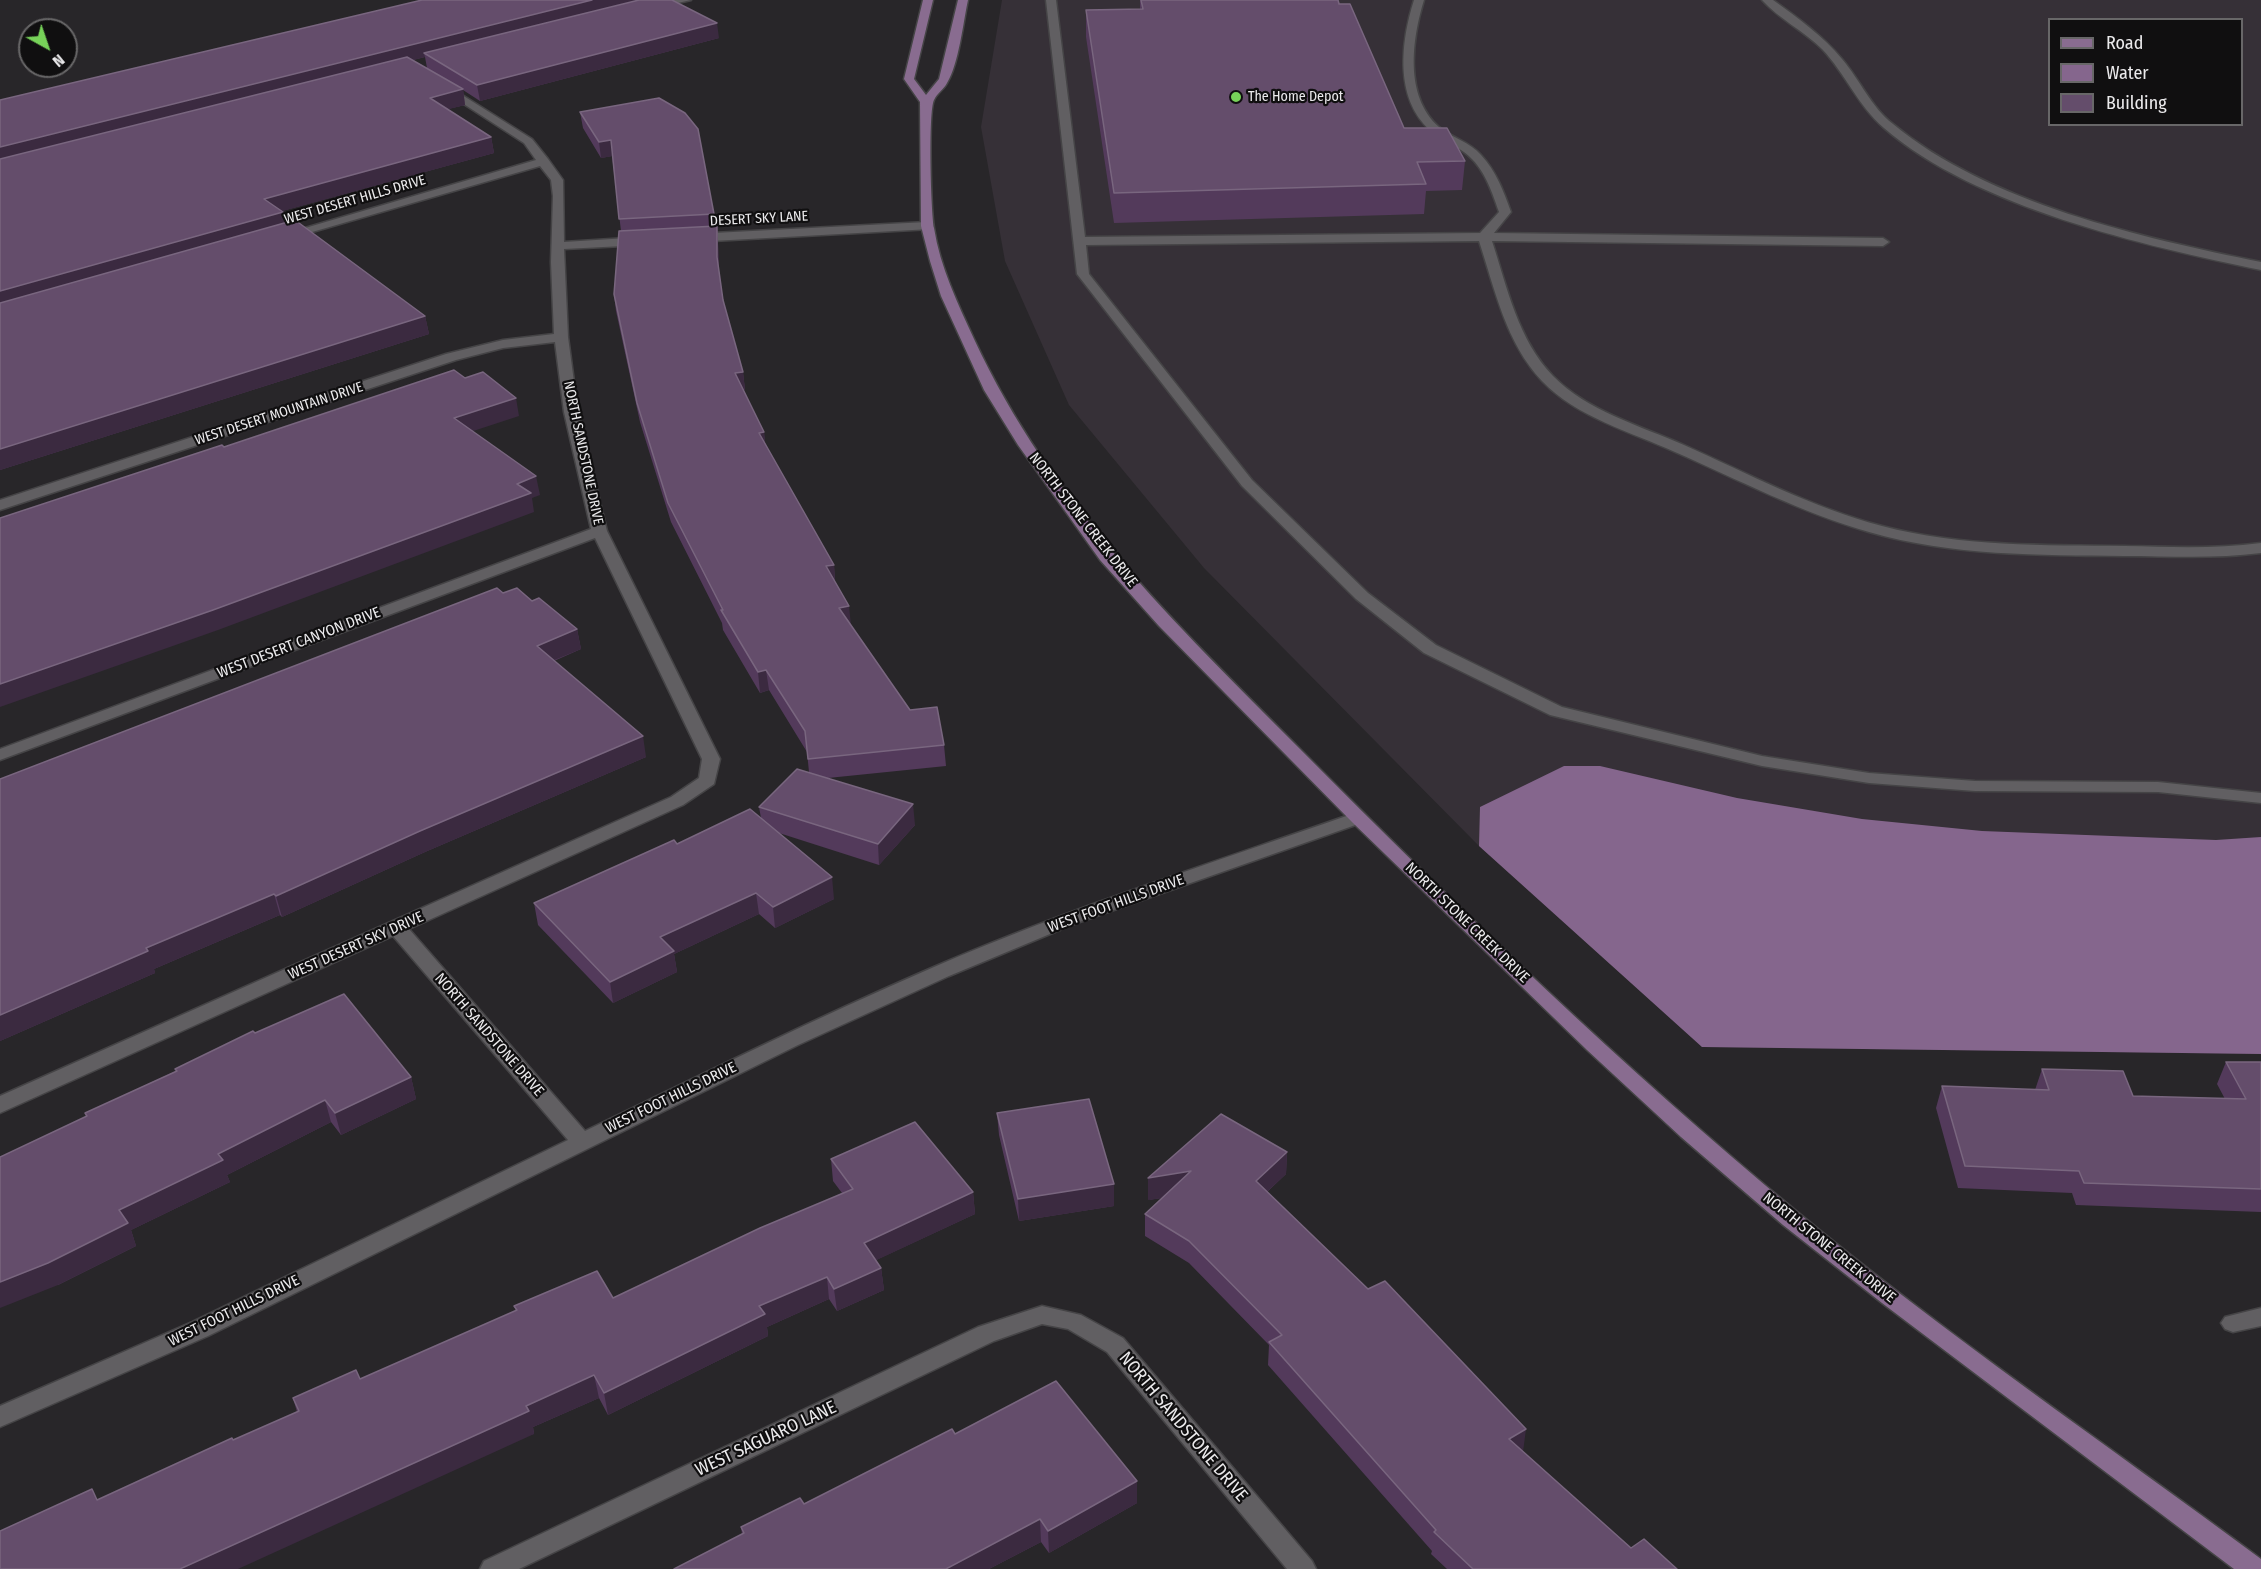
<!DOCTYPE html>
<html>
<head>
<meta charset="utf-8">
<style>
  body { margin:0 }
  #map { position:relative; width:2261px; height:1569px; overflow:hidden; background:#282629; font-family:"Fira Sans Condensed",sans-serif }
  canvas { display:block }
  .legend { position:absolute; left:2048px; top:18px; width:195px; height:108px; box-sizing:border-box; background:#100f10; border:2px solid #686768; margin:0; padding:8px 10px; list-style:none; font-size:18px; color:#ebeaec }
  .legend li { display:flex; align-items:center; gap:12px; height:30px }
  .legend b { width:30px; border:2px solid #686768 }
  .north { position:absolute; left:18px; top:18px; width:60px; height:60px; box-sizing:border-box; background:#100f10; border:2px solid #686768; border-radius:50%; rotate:140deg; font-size:16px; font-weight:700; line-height:24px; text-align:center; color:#ebeaec }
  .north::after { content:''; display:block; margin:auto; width:21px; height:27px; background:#77d259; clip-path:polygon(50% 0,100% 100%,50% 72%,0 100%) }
</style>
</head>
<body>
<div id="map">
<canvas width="2261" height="1569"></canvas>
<ul class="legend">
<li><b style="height:8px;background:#896c90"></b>Road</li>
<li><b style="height:16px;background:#85668d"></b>Water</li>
<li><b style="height:16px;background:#644d6b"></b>Building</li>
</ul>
<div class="north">N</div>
</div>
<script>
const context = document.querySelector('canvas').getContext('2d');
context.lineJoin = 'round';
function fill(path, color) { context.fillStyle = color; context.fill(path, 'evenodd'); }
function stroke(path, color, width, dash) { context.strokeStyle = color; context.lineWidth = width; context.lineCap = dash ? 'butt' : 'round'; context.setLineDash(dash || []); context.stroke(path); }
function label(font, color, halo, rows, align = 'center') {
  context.font = font + ' "Fira Sans Condensed",sans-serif'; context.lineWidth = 4.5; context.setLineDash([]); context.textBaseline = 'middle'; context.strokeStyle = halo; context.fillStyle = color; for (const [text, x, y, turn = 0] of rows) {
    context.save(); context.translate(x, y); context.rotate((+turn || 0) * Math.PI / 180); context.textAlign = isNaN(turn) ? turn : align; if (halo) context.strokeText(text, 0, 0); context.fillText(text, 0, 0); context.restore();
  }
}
const built = new Path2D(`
  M1002,0H2261V1054L1702,1047L1479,846L1204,568L1069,405L1005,261L981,127ZM2050,20H2242V124H2050Z`);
const water = new Path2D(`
  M1564,766H1600L1737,798L1862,819L1982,831L2216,840L2261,837V1054L1702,1047L1479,846L1480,807Z`);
const lane = new Path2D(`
  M1046,0H1056L1085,237L1480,233L1499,212C1491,189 1483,164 1461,150C1451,143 1439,139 1430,130C1394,98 1401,41 1414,0H1424C1412,39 1404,96 1439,127C1452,138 1470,142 1481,155C1496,171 1504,192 1511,212L1494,233L1883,238L1889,242L1883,246L1492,241C1507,287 1518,340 1553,376C1587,411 1641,426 1684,445C1749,474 1813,508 1882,526C1961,547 2044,545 2125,546C2171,547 2216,549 2261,543V553C2215,559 2170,556 2124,556C2039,555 1952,556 1869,532C1802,513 1739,480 1675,452C1631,432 1576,417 1542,381C1506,343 1495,290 1479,241L1086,245L1089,274L1252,480L1368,593L1436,645L1562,707L1762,756L1869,773L1975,781L2158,782L2261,793V803L2158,792L1975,791L1869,783L1762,766L1550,715L1424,653L1356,599L1242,486L1077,274Z
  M1762,0H1773C1798,18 1823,36 1842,59C1860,80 1871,107 1893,124C1988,203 2142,238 2261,262V270C2144,246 1975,207 1884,128C1858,106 1845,73 1822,49C1804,31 1779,19 1762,0Z`);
const street = new Path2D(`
  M668,0H691L651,9L646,6Z
  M443,83L532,139L548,159L563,180L564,242L643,237L649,241L643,245L564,249L568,337L578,412L607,531L720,759L714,784L683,805L409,929L585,1131C701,1075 816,1018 934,967C1070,908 1212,863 1352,814H1364L1367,818L1364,822L1074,924L949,976L798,1045L208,1336L0,1427V1406L192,1322L568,1140L393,936L0,1113V1096L671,797L699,778L702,759L595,538L0,760V749L591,529L564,412L555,342L503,348L456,360L0,510V500L446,354L503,340L554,334L551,262L553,196L551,180L540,166L288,239H280L278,236L536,160L524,143L439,88V84Z
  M927,222L931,223V229L694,242L688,238L694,234Z
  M1042,1306L1081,1315L1123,1338L1312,1561L1316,1569H1287L1107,1352L1068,1329L1042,1324L994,1341L519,1569H480L484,1561L978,1327Z
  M2261,1308V1326L2233,1332L2225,1329L2221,1323L2225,1317Z`);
const secondary = new Path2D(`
  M923,0H933L914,79L926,95L939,79L958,0H968C963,23 959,63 947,83C944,89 937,93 934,100C928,112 931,211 934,228C940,267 958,304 974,339C1051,505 1174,622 1300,749C1459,909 1622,1067 1796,1211C1945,1334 2106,1444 2261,1559V1569H2234L1882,1303L1783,1225L1681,1137L1587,1050L1352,822L1159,626L1100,560L1018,445L984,390L941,296L930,261L921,226L920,102L904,79Z`);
const wall = new Path2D(`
  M422,0L719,38L480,101L463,90L465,105L448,109L491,137L494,153L282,211L285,223L425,316L429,334L0,470V100ZM425,57L427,68L441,76L413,60Z
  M1140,0H1338L1404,128L1465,161L1462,190L1426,191L1424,214L1114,223L1086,37V10L1140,9Z
  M580,112L714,214L718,243L719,270L723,300L743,372L745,390H743L764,432L765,445L834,565L835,582L850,624L910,710L944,745L946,766L828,778L915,825L879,865L779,833L834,899L775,928L759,914L674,954L677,972L613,1003L538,925L534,903L677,844L761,818L759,807L809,772L807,752L769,690L760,693L723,630L722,623L671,522L640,422L616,311L614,294L621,231L612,156L601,158L583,128Z
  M503,593L577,629L581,649L554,661L646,757L425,852L282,917L280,915L154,969L155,973L0,1041V779Z
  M255,1033L411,1077L416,1099L341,1135L331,1122L227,1175L230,1182L131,1230L136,1246L58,1285L86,1116L85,1113L176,1071L175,1069Z
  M2226,1062H2261V1212L2076,1205L2072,1193L1958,1188L1936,1108L1942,1086L2035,1090L2042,1069L2133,1096L2225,1099L2217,1084Z
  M997,1113L1114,1206L1019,1221L999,1135Z
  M1287,1152L1286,1174L1267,1192L1523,1452L1631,1548L1677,1569H1447L1431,1554L1432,1551L1268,1365L1269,1345L1189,1263L1145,1236V1214L1162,1198L1148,1200Z
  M831,1159L973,1192L975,1214L876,1260L881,1268L884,1290L837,1311L829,1299L767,1327L768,1336L608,1415L599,1398L533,1427L534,1434L97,1500L297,1412L293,1398L360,1379L516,1311L514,1306L613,1298L842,1193L833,1181Z
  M955,1434L1137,1503L1049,1553L1041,1542L989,1569H674L742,1534L741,1527L804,1504Z`);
const shadedWall = new Path2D(`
  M592,0H647L424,53L425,57L0,164V147Z
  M717,23L719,38L480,101L477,85Z
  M463,89L465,105L433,113L430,98Z
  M491,137L494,153L268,215L264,199Z
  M611,140L613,156L601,158L599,142Z
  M283,212L287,228L0,310V291Z
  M717,226L718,243L719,275L717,257Z
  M425,316L429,334L0,470V449Z
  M743,372L745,390L737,391L735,373Z
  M516,398L519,416L458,436L454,418Z
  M764,432L766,451L759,433Z
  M536,476L540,495L532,498L534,512L218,630L0,707V684Z
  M834,565L835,584L826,566Z
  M849,606L851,625L839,608Z
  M577,629L581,649L540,666L537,646Z
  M766,670L769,690L760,693L758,672Z
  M643,736L646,757L425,852L282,917L276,896L420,831Z
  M913,804L915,825L879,865L878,844Z
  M832,877L834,899L775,928L773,907Z
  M756,893L759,914L674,954L677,972L613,1003L610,982L660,937Z
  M274,894L280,915L154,969L155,973L0,1041V1015L146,948Z
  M411,1077L416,1099L341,1135L335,1113Z
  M325,1100L331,1122L227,1175L230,1182L131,1230L136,1246L58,1285L0,1308V1282L119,1210L218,1154Z
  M1287,1152L1286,1174L1255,1203L1256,1181Z
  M1191,1171V1194L1148,1200V1178Z
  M1114,1184V1206L1019,1221L1018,1199Z
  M973,1192L975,1214L866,1265L864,1243Z
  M881,1268L884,1290L837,1311L834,1289Z
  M827,1277L829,1299L767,1327L768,1336L608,1415L604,1393L759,1306Z
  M594,1375L599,1398L533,1427L534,1434L238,1569H180L526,1406Z
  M1526,1429L1523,1452L1509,1439Z
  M1137,1481V1503L1049,1553L1048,1531Z
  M1040,1519L1041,1542L989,1569H946Z`);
const building = new Path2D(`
  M422,0H592L0,147V100Z
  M639,0H672L717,23L477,85L424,53Z
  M1141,0H1338L1339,4H1350L1404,128H1447L1465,161L1417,162L1426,184L1114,193L1086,10L1143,9Z
  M407,57L463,89L430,98L491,137L264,199L283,212L0,291V159Z
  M659,98L685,113L698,129L714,214L619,219L611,140L599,142L580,112Z
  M295,220L425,316L0,449V303Z
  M717,226V257L723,300L743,372L735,373L764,432L759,433L834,565L826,566L849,606L839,608L910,710L937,707L944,745L808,759L805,731L766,670L758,672L721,610H723L668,503L637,403L614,294L619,231Z
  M454,370L465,378L483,372L516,398L454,418L536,476L517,484L531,493L213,610L0,684V518L222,445L224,447Z
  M497,588L503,593L517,588L532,601L539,598L577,629L537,646L643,736L420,831L276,896L274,894L146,948L148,951L0,1015V779Z
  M797,769L913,804L878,844L759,807Z
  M750,809L832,877L773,907L756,893L660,937L674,951L610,982L534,903L674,840L677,844Z
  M344,994L411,1077L335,1113L325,1100L218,1154L223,1160L119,1210L128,1223L48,1263L0,1282V1157L87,1116L85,1113L177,1071L175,1069L253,1031L255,1033Z
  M2226,1062H2261V1189L2084,1183L2079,1171L1965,1166L1942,1086L2049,1090L2042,1069L2123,1071L2133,1096L2246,1099Z
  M1089,1099L1114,1184L1018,1199L997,1113Z
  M1221,1114L1287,1152L1256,1181L1368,1289L1385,1281L1526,1429L1509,1439L1631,1548L1644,1539L1677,1569H1473L1434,1532L1436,1530L1269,1342L1282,1335L1189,1241L1145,1214L1191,1171L1148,1178Z
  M915,1122L973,1192L864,1243L881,1268L834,1289L827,1277L759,1306L765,1314L604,1393L594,1375L526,1406L529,1411L180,1569H0V1531L92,1489L97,1500L232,1438L233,1440L299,1411L293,1398L356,1370L360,1379L517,1310L514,1306L597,1271L613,1298L760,1228L853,1189L831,1159Z
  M1056,1381L1137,1481L1048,1531L1040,1519L946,1569H674L744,1533L741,1527L800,1498L804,1504L952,1429L955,1434Z`);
const markers = [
  [1236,97,6,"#77d259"]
];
const farPoinames = [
  ["The Home Depot",1248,97]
];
const farStreetnames = [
  ["WEST DESERT HILLS DRIVE",355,200,-16],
  ["DESERT SKY LANE",759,219,-3],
  ["WEST DESERT MOUNTAIN DRIVE",279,414,-18],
  ["NORTH SANDSTONE DRIVE",583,453,78]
];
const streetNames = [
  ["NORTH STONE CREEK DRIVE",1083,520,52],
  ["WEST DESERT CANYON DRIVE",299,643,-21],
  ["WEST FOOT HILLS DRIVE",1116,904,-20],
  ["NORTH STONE CREEK DRIVE",1467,923,44],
  ["WEST DESERT SKY DRIVE",356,946,-24],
  ["NORTH SANDSTONE DRIVE",489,1035,49],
  ["WEST FOOT HILLS DRIVE",671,1098,-26],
  ["NORTH STONE CREEK DRIVE",1829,1248,39],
  ["WEST FOOT HILLS DRIVE",234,1311,-26]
];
const nearStreetnames = [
  ["NORTH SANDSTONE DRIVE",1183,1427,50],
  ["WEST SAGUARO LANE",766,1439,-25]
];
fill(built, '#363037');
fill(water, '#85668d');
stroke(lane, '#454446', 3);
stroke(street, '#454446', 3);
stroke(secondary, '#454446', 3);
fill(lane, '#615f62');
fill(street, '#615f62');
fill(secondary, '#896c90');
fill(wall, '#533a5b');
fill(shadedWall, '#3b2a40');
fill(building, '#644d6b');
stroke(building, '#79667f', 1.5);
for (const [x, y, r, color] of markers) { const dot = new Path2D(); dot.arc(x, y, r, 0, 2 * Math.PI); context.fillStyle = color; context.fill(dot); stroke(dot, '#100f10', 2); }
label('14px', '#ebeaec', '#100f10', farPoinames, 'left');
label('14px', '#ebeaec', '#100f10', farStreetnames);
label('15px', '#ebeaec', '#100f10', streetNames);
label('18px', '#ebeaec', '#100f10', nearStreetnames);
</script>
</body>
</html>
